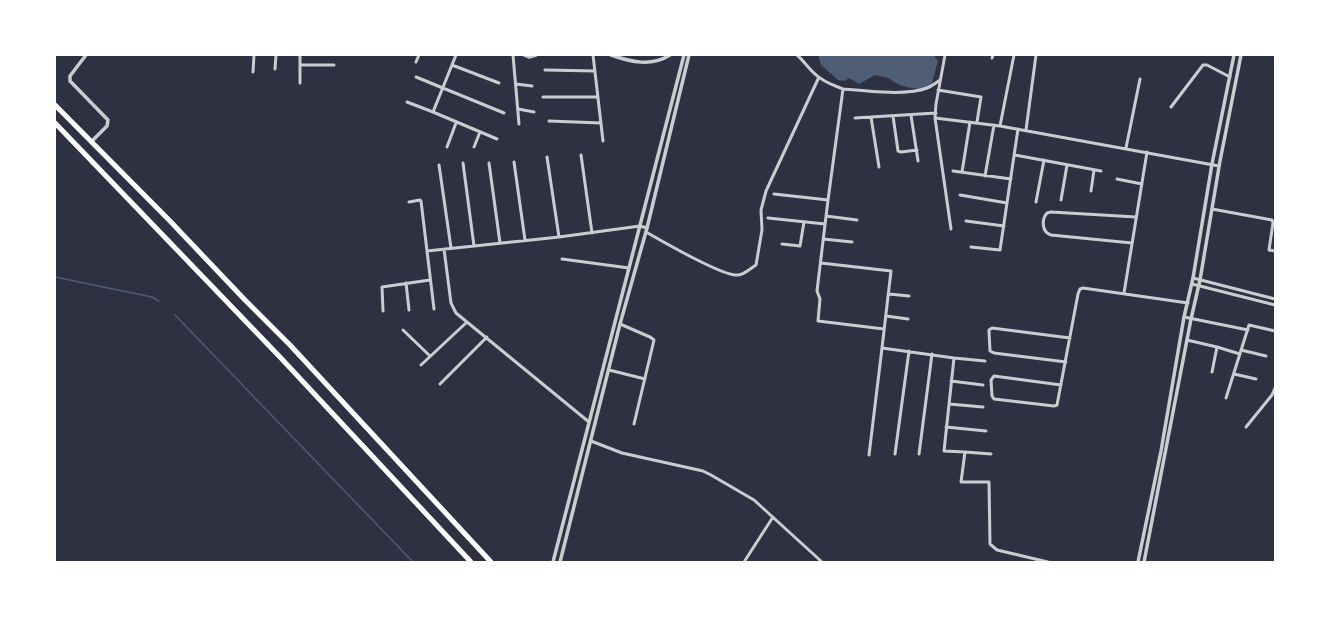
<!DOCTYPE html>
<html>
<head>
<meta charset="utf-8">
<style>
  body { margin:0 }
  #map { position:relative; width:1330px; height:617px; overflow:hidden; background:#2d3142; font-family:"Work Sans",sans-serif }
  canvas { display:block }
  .frame { position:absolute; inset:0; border:56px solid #fff; pointer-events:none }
</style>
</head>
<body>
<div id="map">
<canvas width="1330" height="617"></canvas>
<div class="frame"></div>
</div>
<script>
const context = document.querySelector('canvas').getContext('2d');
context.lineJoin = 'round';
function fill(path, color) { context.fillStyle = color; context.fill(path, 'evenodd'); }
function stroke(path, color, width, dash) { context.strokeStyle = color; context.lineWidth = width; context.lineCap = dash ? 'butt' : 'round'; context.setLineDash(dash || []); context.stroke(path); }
const water = new Path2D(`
  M818,55H935V57L938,61L932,83C931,84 929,86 927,87C917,91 896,86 889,78L875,75L859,84L849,78L845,81L838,80L821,65Z`);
const stream = new Path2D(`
  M55,277L152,297L159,301
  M175,315L413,562`);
const minor = new Path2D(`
  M456,55L433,112L497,139
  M513,55L519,124
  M593,55L603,141
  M797,55C804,61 808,68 815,74C823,82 833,85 843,89L828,200L817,291L820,299L818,321L884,329
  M945,55L936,104L935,118L1000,126L1219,166
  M992,58L993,55
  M416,62L419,55
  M300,65H334
  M452,65L499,83
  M275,69L276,55
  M545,70L595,71
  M253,72L254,55
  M416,77L504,113
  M300,83V55
  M516,84L532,86
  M843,89C865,91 907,96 927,88C932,86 936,83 940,80
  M938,90L981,97L977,122
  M543,97H598
  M407,102L433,112
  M1171,107L1203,65H1207L1230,77
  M518,109L534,112
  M911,115L918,161
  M893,116L898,151L901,152L917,150
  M871,117L879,167
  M855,118L936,113
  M935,118L951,229
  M549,121L601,123
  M1000,126L1014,55
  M1026,130L1036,55
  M447,147L456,123
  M474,147L480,132
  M1126,148L1140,79
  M581,155L592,233
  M1015,155L1101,171
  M547,157L559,237
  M514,162L525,240
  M463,163L474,246
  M489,163L500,243
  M439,165L451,248
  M953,171L1011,179
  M962,172L970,122
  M985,176L994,125
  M1117,179L1142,184
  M1091,191L1094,170
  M774,194L828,200
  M960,195L1007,203
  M1061,200L1067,165
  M409,202L420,200L421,201L434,309
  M1036,202L1044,160
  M1212,209L1272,220L1273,223L1269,250L1275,251
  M826,216L857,220
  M768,218L825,224
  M966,221L1004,226
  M646,232C662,241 723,277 738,275C744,275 751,268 756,265L762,230L761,210L766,191L819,77
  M823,239L852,242
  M1132,243L1051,235C1042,232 1041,220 1047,213L1051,212L1136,217
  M782,244L800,246L804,222
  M971,247L1000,250L1018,129
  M444,249L451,303L456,313L589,422
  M427,251L559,237L640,226L647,228
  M562,259L629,268
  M821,263L891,271L882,348
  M1193,278L1275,299
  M406,283L409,310
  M1192,284L1275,305
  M1124,293L1147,152
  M889,294L909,296
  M383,311L382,287L430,280
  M886,316L908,319
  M1184,317L1248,330
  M620,324L650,337L654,340L634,424
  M403,330L430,356
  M1187,340L1217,347
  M1241,350L1266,356
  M954,358L985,361
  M1066,362L994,353L990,351L989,331V330L992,328L1070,338
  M421,365L467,322
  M609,370L645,379
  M1212,372L1217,347L1240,354
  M1234,374L1256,379
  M951,381L983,385
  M440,384L487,337
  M1061,385L994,376L991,380L992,396L994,399L1054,406L1057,405L1078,294L1080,289L1083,288L1188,303
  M1226,398L1249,325L1275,331
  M949,404L983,407
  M946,427L986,431
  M1246,427L1272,395L1275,388
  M591,441L622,453L703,471L711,475L754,500L822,562
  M965,452L991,454
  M895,454L909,351
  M919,454L932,354
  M869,455L882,348L954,358L944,451L965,452L961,482H989L990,544L997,550L1048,562
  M744,562L773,517`);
const tertiary = new Path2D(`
  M86,55L70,76V81L108,120L107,126L91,142
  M524,55L529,57L536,55
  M611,55C631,62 651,67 670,55
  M553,562L684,55
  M560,562L620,324L647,228L689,55
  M1138,562L1161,451L1184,317L1193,278L1212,164L1234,55
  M1144,562L1191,319L1200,280L1220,161L1241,55`);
const trunk = new Path2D(`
  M55,105L169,220L245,300L290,345L491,562
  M55,123L279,356L471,562`);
fill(water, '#4f5d75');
stroke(stream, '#4f5d75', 1.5);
stroke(minor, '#caccd0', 3);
stroke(tertiary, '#caccd0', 3.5);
stroke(trunk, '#fff', 5);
</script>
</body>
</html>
